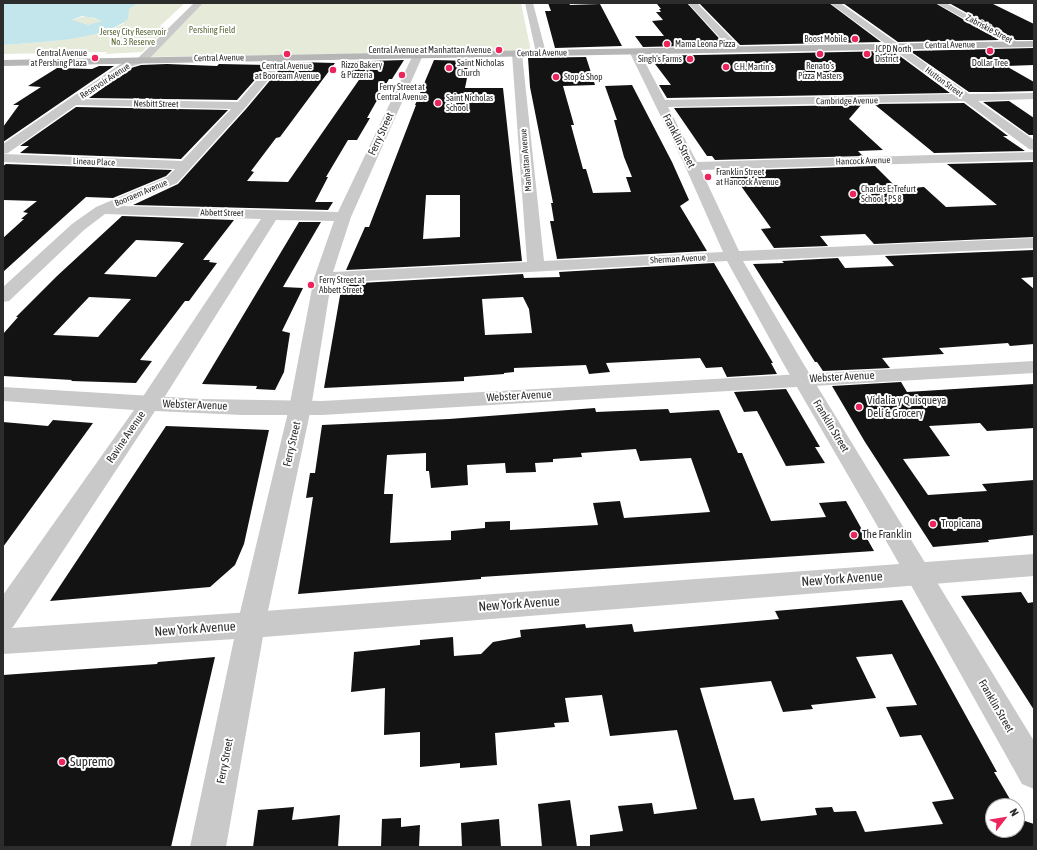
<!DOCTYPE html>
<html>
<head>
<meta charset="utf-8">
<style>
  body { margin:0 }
  #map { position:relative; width:1037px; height:850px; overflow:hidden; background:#fff; font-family:"Asap Condensed",sans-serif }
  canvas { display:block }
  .frame { position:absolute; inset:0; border:4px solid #2c2c2c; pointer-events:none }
  .north { position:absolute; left:985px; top:798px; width:40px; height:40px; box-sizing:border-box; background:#fff; border:1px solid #ababab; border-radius:50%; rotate:59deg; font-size:11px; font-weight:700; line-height:16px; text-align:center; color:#2c2c2c }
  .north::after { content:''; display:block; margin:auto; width:14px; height:18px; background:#ec255d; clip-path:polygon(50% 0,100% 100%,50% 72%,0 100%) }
</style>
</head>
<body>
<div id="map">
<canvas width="1037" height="850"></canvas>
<div class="frame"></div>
<div class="north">N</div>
</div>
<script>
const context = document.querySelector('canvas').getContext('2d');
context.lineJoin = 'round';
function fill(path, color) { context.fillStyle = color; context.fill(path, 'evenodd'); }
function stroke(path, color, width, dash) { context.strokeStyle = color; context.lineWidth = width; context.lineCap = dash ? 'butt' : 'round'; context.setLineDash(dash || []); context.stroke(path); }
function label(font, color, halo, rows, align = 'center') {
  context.font = font + ' "Asap Condensed",sans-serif'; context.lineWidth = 4; context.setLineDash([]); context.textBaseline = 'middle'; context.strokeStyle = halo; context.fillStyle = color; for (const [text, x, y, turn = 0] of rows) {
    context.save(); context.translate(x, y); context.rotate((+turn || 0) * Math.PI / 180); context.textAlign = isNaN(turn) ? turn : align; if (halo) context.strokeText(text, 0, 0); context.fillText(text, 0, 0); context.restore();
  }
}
const green = new Path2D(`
  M138,3H185L160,26L167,29L142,52L105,54L107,52L3,54V45L54,41L105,32L123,24L129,9Z
  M202,3H521L531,51L148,57Z
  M86,16L101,20L102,21C92,26 80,27 72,20Z`);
const water = new Path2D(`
  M3,3H138L129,9L128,19C102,41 37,42 3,45ZM82,16L95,18L102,21L88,25L72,20Z`);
const building = new Path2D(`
  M548,3H569L570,5L600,4L622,46L555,48L545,11H551Z
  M679,3H687L725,45L643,47L635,36H664L652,21L663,20L656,12H661L659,9H661L657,4Z
  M699,3H829L881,42L740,45Z
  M843,3H935L999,40L898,42Z
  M949,3H991L1034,24V40H1016Z
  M1034,48V65L1006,66L1034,82V91L994,92H969L910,51Z
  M893,51L950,93L667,98L659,85H671L649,56Z
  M586,57L595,85L563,86L574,125H571L583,169H586L593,193L631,192L626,177H632L624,157L614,120H617L605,86L632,85L672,162L689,200L680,206L707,251L557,259L550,221H554L551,203H553L530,87L528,58Z
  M404,60L392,79H389L367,118H370L357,140H348L326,177H328L315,202H333L328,210L133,205L178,184L246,109L283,65H296L298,62L335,63L280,137L276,138L251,171L254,172L247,181L288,182L361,77L340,62Z
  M434,60L470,61L466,73L465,78H467L465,88H503L522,261L346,270L365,227H369L416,105H415ZM426,195H460V237L423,239Z
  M167,64L217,66L219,64L268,65L237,100L89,98L131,68L141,65Z
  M99,66H114L3,142V127L19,105H13L41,87L28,86L57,68L92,69Z
  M1009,101L1034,118V135H1029L983,102Z
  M964,103L1008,136H1003L1025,151L934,153L874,104Z
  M861,105L849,119L883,150L858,151L863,156L715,160L712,156H707L674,108Z
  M76,107L228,110L181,159L20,153L29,146H20Z
  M1034,162V237L874,244L865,234L820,236L828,246L774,248L761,229L771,228L741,186H734L723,171L875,166L898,189L924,187L946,207L997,205L947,164Z
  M6,164L172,170L166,176L113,198L86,197L3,272V238L24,219H21L28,213L23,212L37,201L3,200V166Z
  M122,216L234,220L203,260H210L209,262L217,263L189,301H185L140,360L152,361L136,383L71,381L72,380L3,376V334L18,317H16L57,276ZM136,240L181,242L180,243H184L156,277L104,274ZM89,297L131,299L98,337L53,335Z
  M299,222H321L283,287L303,288L282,331L290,333L284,372L275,390L256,389L257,386L202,384Z
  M1034,250V277L1021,278L1034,289V344L1010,346L1008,343L939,348L944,354L882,358L890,368L823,371L817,362H815L753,264L784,263L782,261L838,258L845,268L894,266L885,256Z
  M714,263L773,363H771L777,374L727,377L722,367L706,368L700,358L606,363L610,372L589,374L586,365L514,368V372L504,373V374L464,377V381L324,388L342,284L523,274L524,278L560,277L559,272ZM523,297L529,309L532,333L485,335L482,299Z
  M901,382L907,392L1034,384V428L987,431L980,423L929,426L950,456L903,459L928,495L987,491L982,484L1034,480V535L988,540L989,542L933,547L865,442L832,386Z
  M786,389L820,447H815L825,463L786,466L757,411L744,412L734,392Z
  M595,408L596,412L668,409L670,413L719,410L738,453H742L771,521L826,517L819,503L846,501L874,551L481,577V579L298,594L313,497L306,498L310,473H315L322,425L449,419ZM636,449L640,461L691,458L710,512L624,518L620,501L593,503L598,525L510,530V521L485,522V528L451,531V540L390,543L393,494H384L387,455L426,453V471H429L431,488L468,485L467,465L505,463L506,473L536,472L535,463L553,462V459L582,457L581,453Z
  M53,420L93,423L3,547V422L48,426Z
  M166,426L269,430L244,544L235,565L210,587L50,601Z
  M1021,592L1028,603L1034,602V710L961,596Z
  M902,600L997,772H994L1014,806H993V830H1017V811L1022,820L1034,824V847H590V835L623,831L618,806L652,803L654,814L697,809L677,730L610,736L602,695L565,698L569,722L554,723L555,727L495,733L497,765L460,768V763L420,767V732L384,735L385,688L351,692L354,652L420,645V640L453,637L454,656L481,654L493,642L521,637L520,630L585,624L586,628L632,624L634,632L779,619L775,611ZM892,654L917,705L886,707L900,737L921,735L954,799L932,802L943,824L865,832L856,811L834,812L832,807L815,808L817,815L761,821L754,798L734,800L700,688L771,681L783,712L813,709L811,705L876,698L856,657Z
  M215,657L171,847H3V675L157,664L158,662Z
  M570,800L577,847H542L538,804Z
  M294,807L292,820L340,815L338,847H253L258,810Z
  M401,818V827L420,825L419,847H381L382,819Z
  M499,819L501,847H462L461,823Z`);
const minor = new Path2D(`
  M194,3H203L146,62H138L137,60L138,58Z
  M688,3H697L740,47L741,49L740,51H732Z
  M830,3H840L969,94L1034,93V99L978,101L1034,140V150L1029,149L964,101L668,107L697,162L1034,152V160L701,170L739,251L1034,238V248L743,261L803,363L1034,741V789L1022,784L893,553L783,363L727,261L331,283L311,408L265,625L226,847H190L237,625L289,408L314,278L334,221L276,220L157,409L149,411L141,409L138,404L261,219L105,214L84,230L9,301L3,302V287L72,224L96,207L167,177L175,169L3,162V154L182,161L231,109L72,105L68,104L66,102L68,100L72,99L238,102L278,55L282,54L287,57L286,59L245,108L177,183L123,206L338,212L413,55L418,52L423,55L351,217L333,272L527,262L512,54L517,51L522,54L544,261L723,252L685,166L629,51L630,49H638L665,100L954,94Z
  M936,3H946L1021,44L1016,47L1013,46Z`);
const tertiary = new Path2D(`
  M525,3H533L546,53L545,55L541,56L536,53Z
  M142,57L146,58L147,60L146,62L130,67L8,153L3,154V144L122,63Z
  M1034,361V373L322,415H242L155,411L13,627L11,628L251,612L1034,554V576L251,638L3,654V595L134,410L3,401V387L202,399L322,401Z`);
const secondary = new Path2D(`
  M1034,41V47L3,66V60Z`);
const markers = [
  [855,39,4,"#ec255d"],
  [667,44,4,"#ec255d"],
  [499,50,4,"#ec255d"],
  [990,51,4,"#ec255d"],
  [287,54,4,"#ec255d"],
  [820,54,4,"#ec255d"],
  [867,54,4,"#ec255d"],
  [95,58,4,"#ec255d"],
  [690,59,4,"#ec255d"],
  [726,67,4,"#ec255d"],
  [449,68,4,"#ec255d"],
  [333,70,4,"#ec255d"],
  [402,75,4,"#ec255d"],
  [556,77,4,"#ec255d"],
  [438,103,4,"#ec255d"],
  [708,177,4,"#ec255d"],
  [853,194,4,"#ec255d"],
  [311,285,4,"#ec255d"],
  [859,407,4,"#ec255d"],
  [933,524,4,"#ec255d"],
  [854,535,4,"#ec255d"],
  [62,762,4,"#ec255d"]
];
const farStreetnames = [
  ["Zabriskie Street",989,29,28],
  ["Central Avenue",950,45,-1],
  ["Central Avenue",542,53,-1],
  ["Central Avenue",219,58,-1],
  ["Reservoir Avenue",105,81,-33],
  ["Hutton Street",944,82,36],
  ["Cambridge Avenue",847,101,-1],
  ["Nesbitt Street",156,104,1],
  ["Manhattan Avenue",526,160,-95],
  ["Hancock Avenue",863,161,-2],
  ["Lineau Place",94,162,2],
  ["Booraem Avenue",141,193,-23],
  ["Abbett Street",222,213,1],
  ["Sherman Avenue",678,259,-3]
];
const farParknames = [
  ["Pershing Field",212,30],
  ["Jersey City Reservoir",133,32],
  ["No. 3 Reserve",133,42]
];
const farPoinames = [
  ["Boost Mobile",847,39,"right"],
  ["Mama Leona Pizza",675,44],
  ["JCPD North",875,49],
  ["District",875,59],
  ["Central Avenue at Manhattan Avenue",491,50,"right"],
  ["Central Avenue",87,53,"right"],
  ["at Pershing Plaza",87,63,"right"],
  ["Singh's Farms",682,59,"right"],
  ["Saint Nicholas",457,63],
  ["Church",457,73],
  ["Dollar Tree",990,63,"center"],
  ["Rizzo Bakery",341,65],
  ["& Pizzeria",341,75],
  ["Central Avenue",287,66,"center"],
  ["at Booream Avenue",287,76,"center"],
  ["Renato's",820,66,"center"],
  ["Pizza Masters",820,76,"center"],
  ["C.H. Martin's",734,67],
  ["Stop & Shop",564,77],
  ["Ferry Street at",402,87,"center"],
  ["Central Avenue",402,97,"center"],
  ["Saint Nicholas",446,98],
  ["School",446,108],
  ["Franklin Street",716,172],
  ["at Hancock Avenue",716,182],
  ["Charles E. Trefurt",861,189],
  ["School - PS 8",861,199],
  ["Ferry Street at",319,280],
  ["Abbett Street",319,290]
];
const streetNames = [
  ["Ferry Street",381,134,-65],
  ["Franklin Street",679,141,63],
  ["Webster Avenue",842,377,-3],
  ["Webster Avenue",519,396,-3],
  ["Webster Avenue",195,405,2],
  ["Franklin Street",831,426,59],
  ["Ravine Avenue",126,437,-56],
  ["Ferry Street",292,444,-77],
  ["Franklin Street",996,706,60],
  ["Ferry Street",225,761,-79]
];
const poiNames = [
  ["Vidalia y Quisqueya",867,401],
  ["Deli & Grocery",867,414],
  ["Tropicana",941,524],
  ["The Franklin",862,535]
];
const nearStreetnames = [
  ["New York Avenue",842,579,-4],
  ["New York Avenue",519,604,-4],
  ["New York Avenue",195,629,-4]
];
const nearPoinames = [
  ["Supremo",70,762]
];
fill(green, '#e6ebd9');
fill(water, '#c3e5ec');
fill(building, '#131313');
fill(minor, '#c9c9c9');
fill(tertiary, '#c9c9c9');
fill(secondary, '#b6b6b6');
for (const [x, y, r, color] of markers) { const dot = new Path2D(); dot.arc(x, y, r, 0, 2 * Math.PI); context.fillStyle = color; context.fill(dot); stroke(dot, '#fff', 1.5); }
label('9px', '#2c2c2c', '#fff', farStreetnames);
label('9px', '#596938', '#fff', farParknames);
label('9px', '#2c2c2c', '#fff', farPoinames, 'left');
label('11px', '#2c2c2c', '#fff', streetNames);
label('11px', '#2c2c2c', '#fff', poiNames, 'left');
label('13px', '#2c2c2c', '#fff', nearStreetnames);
label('13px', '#2c2c2c', '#fff', nearPoinames, 'left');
</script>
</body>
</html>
